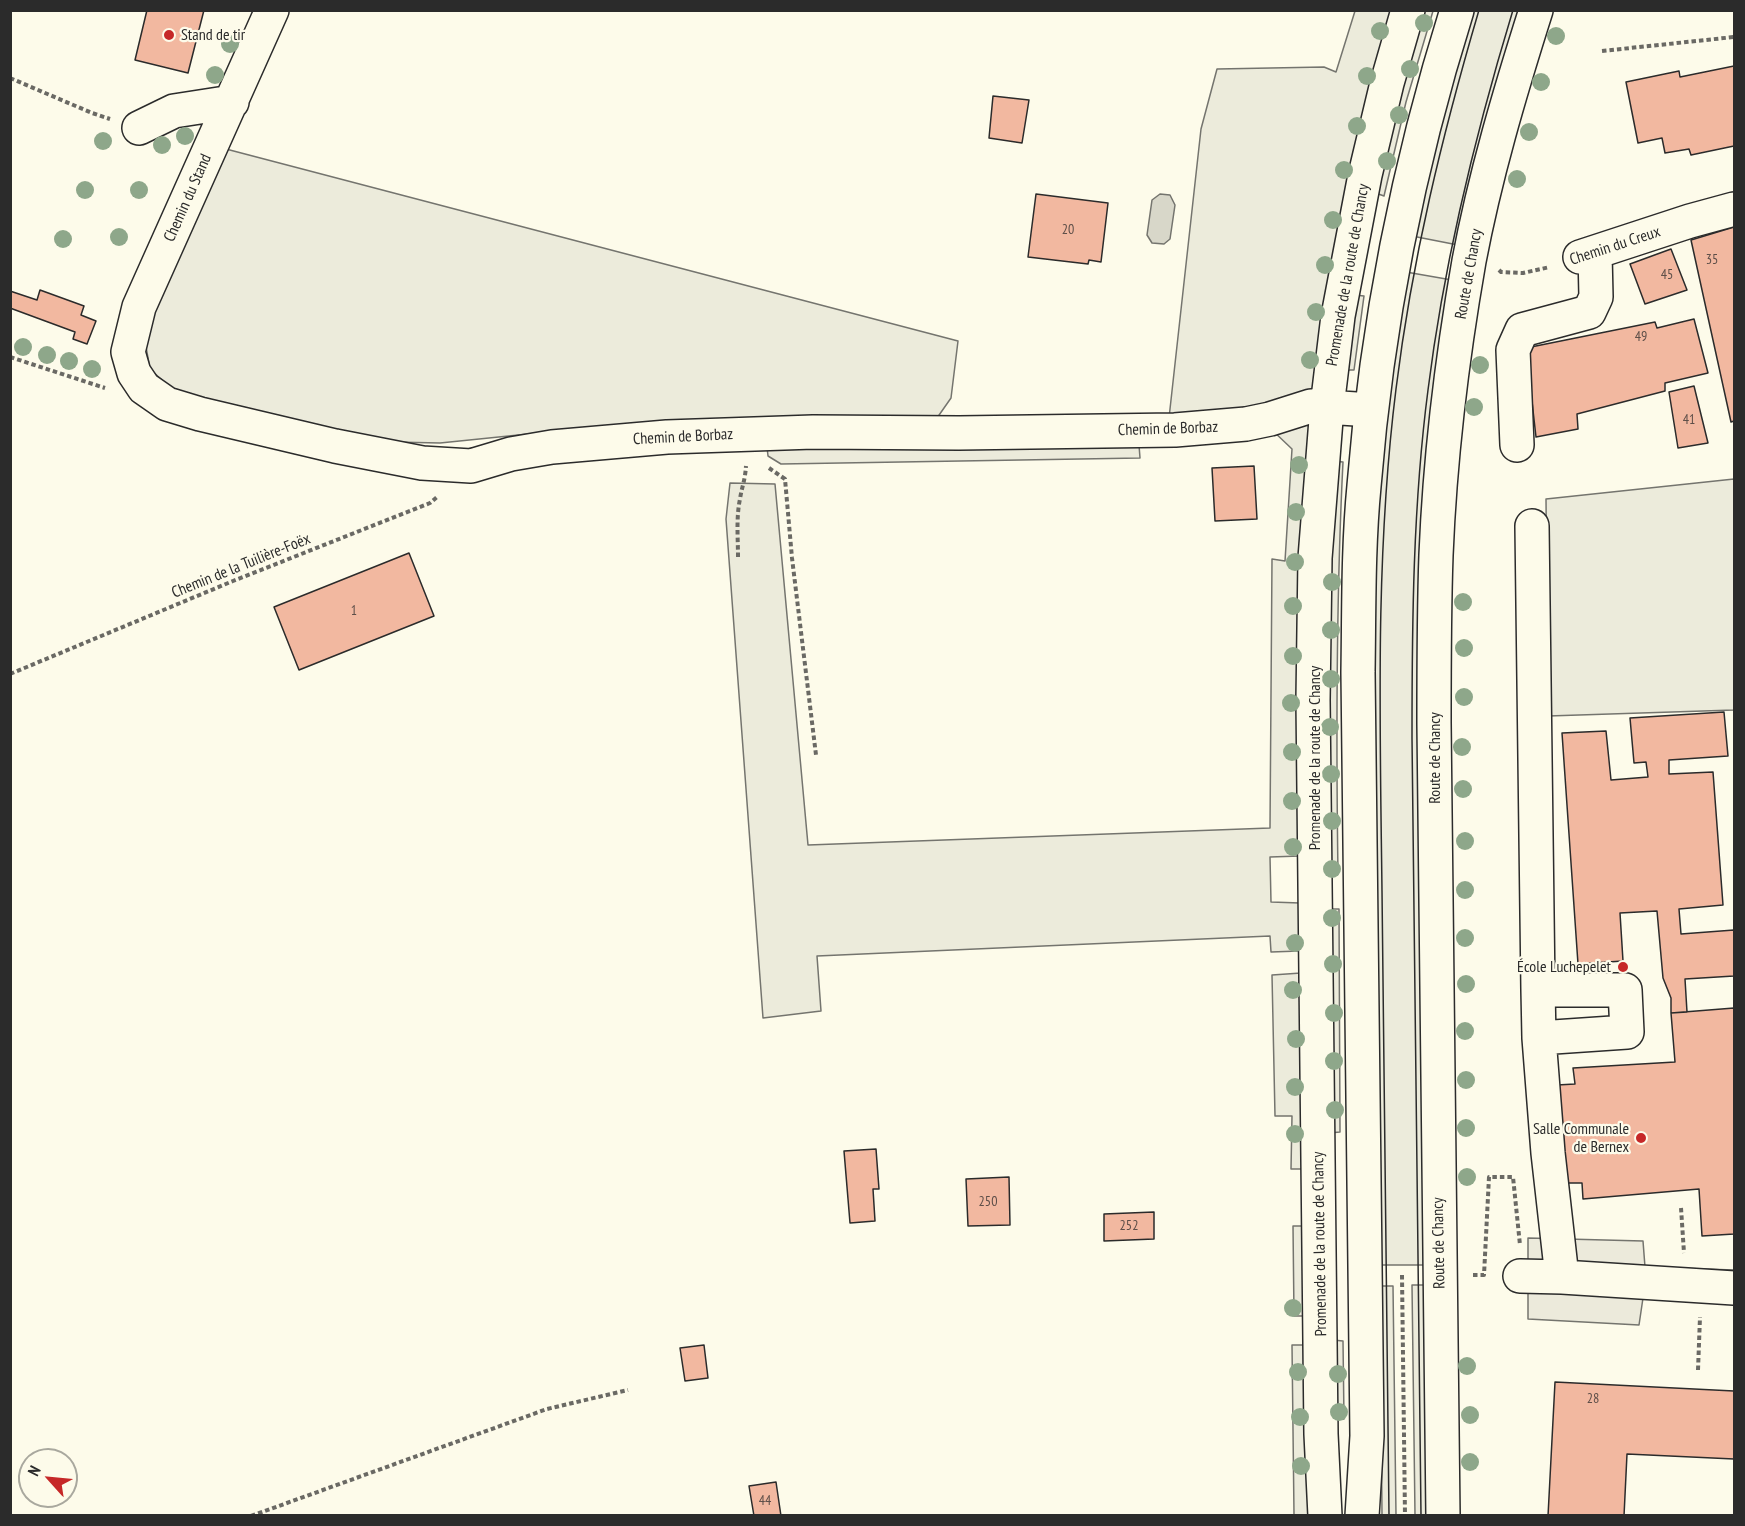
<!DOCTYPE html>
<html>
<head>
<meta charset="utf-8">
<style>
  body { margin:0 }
  #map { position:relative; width:1745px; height:1526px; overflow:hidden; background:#fdfbea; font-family:"PT Sans Narrow",sans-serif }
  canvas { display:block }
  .frame { position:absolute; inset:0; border:12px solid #2b2b2b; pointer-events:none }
  .north { position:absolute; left:18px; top:1448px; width:60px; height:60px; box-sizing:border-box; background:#fdfbea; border:2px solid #a9a89e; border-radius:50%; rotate:297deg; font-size:16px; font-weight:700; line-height:24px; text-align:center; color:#2b2b2b }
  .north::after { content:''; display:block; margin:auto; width:21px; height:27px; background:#c62828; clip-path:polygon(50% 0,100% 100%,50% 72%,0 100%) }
</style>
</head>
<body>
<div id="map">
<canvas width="1745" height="1526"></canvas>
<div class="frame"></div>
<div class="north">N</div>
</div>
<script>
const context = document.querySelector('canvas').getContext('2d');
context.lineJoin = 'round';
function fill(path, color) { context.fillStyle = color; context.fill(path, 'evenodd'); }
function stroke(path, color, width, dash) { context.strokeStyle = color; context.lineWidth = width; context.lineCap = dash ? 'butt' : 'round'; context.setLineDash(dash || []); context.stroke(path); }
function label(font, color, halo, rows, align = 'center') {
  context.font = font + ' "PT Sans Narrow",sans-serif'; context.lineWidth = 4.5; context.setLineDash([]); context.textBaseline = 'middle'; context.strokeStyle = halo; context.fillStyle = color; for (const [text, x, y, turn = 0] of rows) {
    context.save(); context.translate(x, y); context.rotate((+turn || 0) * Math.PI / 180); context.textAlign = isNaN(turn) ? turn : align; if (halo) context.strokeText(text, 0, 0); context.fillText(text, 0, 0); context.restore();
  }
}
const green = new Path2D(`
  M1355,11H1395L1315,391L1287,404L1169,418L1201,129L1217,69L1324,67L1336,72Z
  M1422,11H1433L1406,102L1384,196L1373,192Z
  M1472,11H1520L1458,245L1412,236L1431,155Z
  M226,149L958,341L951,398L937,418H749L626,424L440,443L393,442L333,433L175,392L150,369L144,336Z
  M1406,272L1452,280L1425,1265H1379L1372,720L1376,528L1383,433Z
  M1355,295L1364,296L1354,370H1343Z
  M1311,418L1300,856L1270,857L1271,902L1300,903L1299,951L1271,952L1270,936L817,956L821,1011L763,1018L726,519L730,483L775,484L808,845L1270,828L1272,559L1285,561L1292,449L1271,429Z
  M1139,445L1140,458L781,464L768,456L767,447Z
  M1333,461L1343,462C1336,600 1336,737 1338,874H1327L1326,702Z
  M1734,479V710L1548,716L1546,499Z
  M1328,909H1339L1340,1132L1329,1133Z
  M1301,973L1304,1169H1291L1292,1116H1275L1272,975Z
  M1293,1226H1305V1316H1294Z
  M1412,1285H1425L1428,1515H1415Z
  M1380,1286H1393L1396,1515H1382Z
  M1333,1340L1343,1341L1344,1419L1333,1420Z
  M1292,1345H1306L1309,1515H1294Z`);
const parking = new Path2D(`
  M1528,1238L1643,1241L1645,1267L1734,1270V1302L1643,1298L1639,1325L1528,1319Z`);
const water = new Path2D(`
  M1160,194L1170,195L1175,205L1170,239L1164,244L1152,243L1147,235L1152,200Z`);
const building = new Path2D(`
  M147,10H204L188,73L135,60Z
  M1734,66V146L1691,155L1689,149L1665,153L1662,138L1638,143L1626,82L1679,71L1680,77Z
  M993,96L1029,100L1022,143L989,138Z
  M1036,194L1108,203L1101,262L1089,260L1088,264L1028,257Z
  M1734,227V421L1731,422L1691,240Z
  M1671,249L1687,290L1645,304L1630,264Z
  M40,290L84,306L81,315L96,321L87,344L73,339L75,332L10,308V291L37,300Z
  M1694,319L1708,373L1665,383V391L1577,414L1578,429L1536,437L1526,348L1655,322L1657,328Z
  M1694,386L1708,443L1678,448L1669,392Z
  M1254,466L1257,519L1215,521L1212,468Z
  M409,553L434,616L299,670L274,607Z
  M1724,712L1728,756L1669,760V774L1713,772L1723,905L1679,909L1681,934L1734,930V976L1685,979L1687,1012L1671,1013V998L1663,978L1657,911L1620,913L1623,961L1578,964L1562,733L1606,731L1611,780L1648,777L1646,762L1634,763L1630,718Z
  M1734,1008V1234L1702,1236L1699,1189L1583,1199L1582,1183H1564L1557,1085L1575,1084L1573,1068L1675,1062L1671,1013Z
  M876,1149L879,1189H873L875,1221L850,1223L844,1151Z
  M1009,1177L1010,1225L968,1226L966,1179Z
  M1154,1212V1239L1104,1241V1214Z
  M704,1345L708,1378L685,1381L680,1348Z
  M1555,1382L1734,1391V1459L1627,1454L1624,1516H1548Z
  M776,1482L781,1516H754L749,1486Z`);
const path = new Path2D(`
  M1602,51L1734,37
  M10,78L92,113L110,119
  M1499,270L1501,272L1523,273L1550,267
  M10,357L105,388
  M769,468L785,479L792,558L816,755
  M738,557C738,538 736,518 740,499C742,486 745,481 746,466
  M10,674L233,581L430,503L437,497
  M1681,1208L1684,1253
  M1402,1275L1405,1516
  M1473,1275H1484L1489,1177H1513L1520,1245
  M1698,1370L1700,1317
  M251,1516L547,1409L628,1390`);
const minor = new Path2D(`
  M272,10L139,307L128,352L134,373L144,388L167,404L200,414L335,446L422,463L471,466L511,454L552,447L667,437L813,432L959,433L1175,430L1246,424L1270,419L1311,406L1371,410
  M139,128L174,111L232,102
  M1580,257L1690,221L1734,209
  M1517,445L1513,350L1522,330L1589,312L1596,297L1595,253
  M1532,526L1538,990L1539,1038L1627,1032L1625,990H1538
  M1539,1038L1548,1153L1562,1277
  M1520,1276L1562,1277L1734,1288
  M1325,1516L1321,1434L1313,700L1315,558L1327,407L1338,316L1365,175L1387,83L1408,10`);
const major = new Path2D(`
  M1362,1516L1367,1436L1358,672C1359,610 1358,548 1364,486C1377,323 1408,166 1457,10
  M1443,1516L1434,723C1434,667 1434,611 1436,555C1440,457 1452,358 1469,261C1485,176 1510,92 1536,10`);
const tram = new Path2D(`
  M1389,1516C1386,1307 1384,1099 1382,891C1380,724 1375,556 1396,389C1412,259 1442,136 1479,10
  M1421,1516L1412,738C1412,622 1413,505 1428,390C1444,261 1475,135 1513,10`);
const trees = [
  [1424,23],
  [1380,31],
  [1556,36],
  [230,44],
  [1410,69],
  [215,75],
  [1367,76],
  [1541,82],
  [1399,115],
  [1357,126],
  [1529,132],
  [185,136],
  [103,141],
  [162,145],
  [1387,161],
  [1344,170],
  [1517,179],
  [85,190],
  [139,190],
  [1333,220],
  [119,237],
  [63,239],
  [1325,265],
  [1316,312],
  [23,347],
  [47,355],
  [1310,360],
  [69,361],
  [1480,365],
  [92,369],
  [1474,407],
  [1299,465],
  [1296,512],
  [1295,562],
  [1332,582],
  [1463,602],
  [1293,606],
  [1331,630],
  [1464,648],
  [1293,656],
  [1331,679],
  [1464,697],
  [1291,703],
  [1330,727],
  [1462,747],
  [1292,752],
  [1331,774],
  [1463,789],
  [1292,801],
  [1332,821],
  [1465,841],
  [1293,847],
  [1332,869],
  [1465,890],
  [1332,918],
  [1465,938],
  [1295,943],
  [1333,964],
  [1466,984],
  [1293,990],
  [1334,1013],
  [1465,1031],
  [1296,1039],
  [1334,1061],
  [1466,1080],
  [1295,1087],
  [1335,1110],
  [1466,1128],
  [1295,1134],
  [1467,1177],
  [1293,1308],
  [1467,1366],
  [1298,1372],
  [1338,1374],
  [1339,1412],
  [1470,1415],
  [1300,1417],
  [1470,1462],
  [1301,1466]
];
const markers = [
  [169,35,6,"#c62828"],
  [1623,967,6,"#c62828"],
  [1641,1138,6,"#c62828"]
];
const numberNames = [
  ["20",1068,230],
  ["35",1712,260],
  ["45",1667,275],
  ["49",1641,337],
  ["41",1689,420],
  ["1",354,611],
  ["250",988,1202],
  ["252",1129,1226],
  ["28",1593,1399],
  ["44",765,1501]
];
const poiNames = [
  ["Stand de tir",181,35,"left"],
  ["École Luchepelet",1611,967],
  ["Salle Communale",1629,1129],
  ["de Bernex",1629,1147]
];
const streetNames = [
  ["Chemin du Stand",188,198,-66],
  ["Chemin du Creux",1615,246,-18],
  ["Route de Chancy",1469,274,-80],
  ["Promenade de la route de Chancy",1348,275,-80],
  ["Chemin de Borbaz",1168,429,-2],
  ["Chemin de Borbaz",683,437,-3],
  ["Chemin de la Tuilière-Foëx",241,566,-22],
  ["Promenade de la route de Chancy",1315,758,-90],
  ["Route de Chancy",1435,758,-90],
  ["Route de Chancy",1439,1243,-91],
  ["Promenade de la route de Chancy",1320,1244,-91]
];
fill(green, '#ecebdb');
stroke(green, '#74746e', 1.5);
fill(parking, '#eceadb');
stroke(parking, '#74746e', 1.5);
fill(water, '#d8d7c9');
stroke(water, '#74746e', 1.5);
fill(building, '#f2b8a0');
stroke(building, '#2b2b2b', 1.5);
stroke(minor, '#2b2b2b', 36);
stroke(major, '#2b2b2b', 36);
stroke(path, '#6a6964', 4, [4.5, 3]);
stroke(minor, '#fdfbea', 33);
stroke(major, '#fdfbea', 33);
stroke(tram, '#2b2b2b', 1.5);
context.fillStyle = '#8ea78a';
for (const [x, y] of trees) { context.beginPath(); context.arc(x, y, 9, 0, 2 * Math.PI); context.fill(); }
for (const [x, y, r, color] of markers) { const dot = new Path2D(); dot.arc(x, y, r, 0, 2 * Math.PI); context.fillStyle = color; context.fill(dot); stroke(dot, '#fdfbea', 2); }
label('14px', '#5d4e48', null, numberNames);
label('16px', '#2b2b2b', '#fdfbea', poiNames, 'right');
label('16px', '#2b2b2b', '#fdfbea', streetNames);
</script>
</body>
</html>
